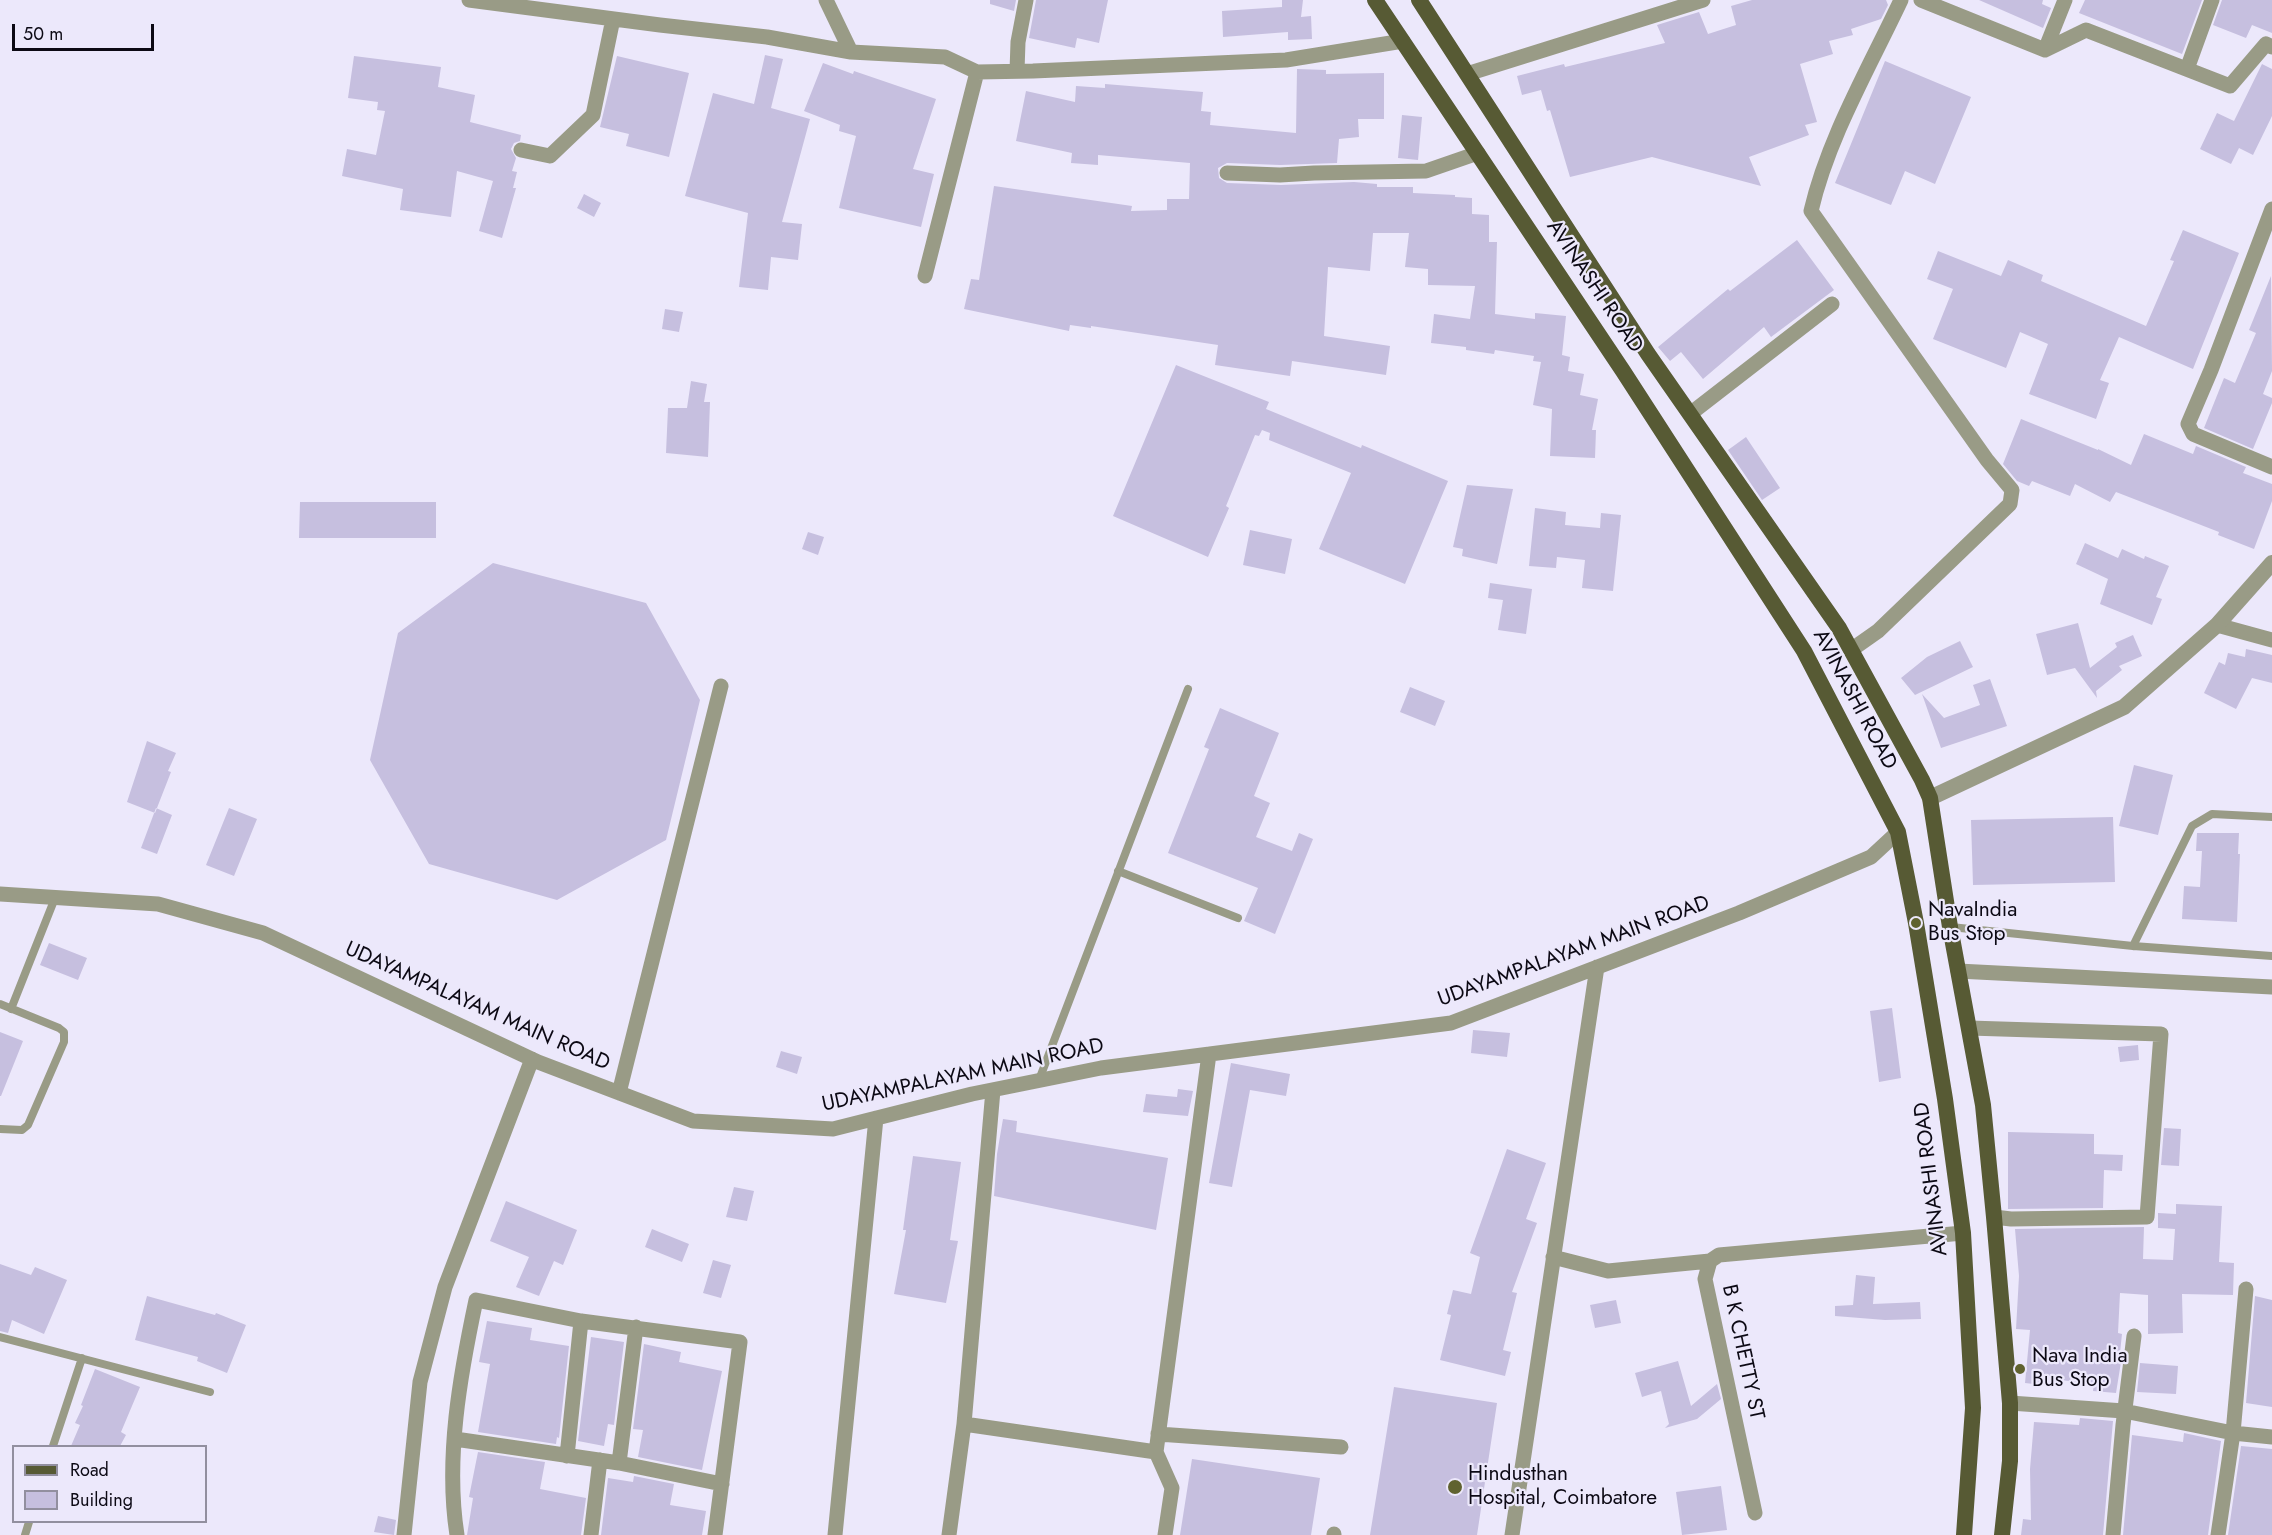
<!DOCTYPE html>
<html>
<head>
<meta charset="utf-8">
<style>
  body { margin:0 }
  #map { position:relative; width:2272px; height:1535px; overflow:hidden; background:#ece8fb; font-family:Jost,sans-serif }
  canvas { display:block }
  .legend { position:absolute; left:12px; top:1445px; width:195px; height:78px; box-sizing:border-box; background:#ece8fb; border:2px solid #928f9f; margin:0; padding:8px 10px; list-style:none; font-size:18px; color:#0c0914 }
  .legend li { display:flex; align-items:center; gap:12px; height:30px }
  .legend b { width:30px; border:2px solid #928f9f }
  .scale { position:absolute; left:12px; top:24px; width:142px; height:27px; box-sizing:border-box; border:3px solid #0c0914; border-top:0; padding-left:8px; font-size:18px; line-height:21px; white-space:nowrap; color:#0c0914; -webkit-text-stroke:4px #ece8fb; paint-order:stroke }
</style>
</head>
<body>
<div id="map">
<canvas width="2272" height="1535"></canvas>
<ul class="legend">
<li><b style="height:8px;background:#575a34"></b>Road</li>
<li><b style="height:16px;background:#c6bfdf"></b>Building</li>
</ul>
<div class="scale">50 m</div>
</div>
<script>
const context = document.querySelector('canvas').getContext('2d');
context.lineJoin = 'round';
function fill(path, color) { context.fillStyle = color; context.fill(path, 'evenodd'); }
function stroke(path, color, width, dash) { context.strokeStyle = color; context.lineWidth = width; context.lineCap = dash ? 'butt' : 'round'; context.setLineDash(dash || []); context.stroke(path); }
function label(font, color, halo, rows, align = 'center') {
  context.font = font + ' Jost,sans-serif'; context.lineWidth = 4.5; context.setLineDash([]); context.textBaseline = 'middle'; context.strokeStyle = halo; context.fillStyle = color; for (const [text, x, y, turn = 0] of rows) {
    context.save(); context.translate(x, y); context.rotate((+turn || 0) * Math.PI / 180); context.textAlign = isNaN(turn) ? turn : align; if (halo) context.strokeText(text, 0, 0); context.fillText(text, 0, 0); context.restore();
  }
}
const building = new Path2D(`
  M990,0H1016L1014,11L990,4Z
  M1036,0H1108L1099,43L1077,38L1075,48L1029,38Z
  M1282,0H1303L1301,17L1311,16L1312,39L1288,40V32L1223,37L1222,11L1282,7Z
  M1752,0H1886L1888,5L1881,19L1851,29L1853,35L1829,41L1833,54L1800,64L1817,122L1805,125L1809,135L1749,157L1761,186L1652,157L1570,177L1550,110L1547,111L1541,90L1522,95L1517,76L1564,64L1565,67L1665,43L1657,25L1699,12L1708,34L1736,25L1731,6Z
  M1979,0H2043L2042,4L2051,8L2043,28Z
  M2085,0H2202L2182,54L2079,13Z
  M2222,0H2272V33L2252,25L2246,38L2213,25Z
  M765,55L783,59L771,108L810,119L782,222L802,224L798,260L771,257L768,290L739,287L748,213L685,196L713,93L754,104Z
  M354,56L441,67L438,87L475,95L470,122L521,135L520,141L514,143L511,149L516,158L512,171L517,172L513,188H516L502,238L479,231L493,181L457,171L451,217L400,210L403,189L342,176L347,149L376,155L385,111L377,110L378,102L348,98Z
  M617,56L689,73L669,157L626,146L629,134L600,127Z
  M1885,61L1971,97L1935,184L1905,171L1891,205L1835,183Z
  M823,63L853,74L854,71L936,99L913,169L934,174L921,227L839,208L856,136L839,131L840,125L804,111Z
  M2262,64L2272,69V116L2253,155L2239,148L2231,164L2200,149L2217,113L2234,121Z
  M1297,69L1326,70V74L1384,73V119H1358L1359,137L1339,139L1337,163L1280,165L1227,163L1218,168L1219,178L1227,183L1281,185L1354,182L1377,184V187H1413V193L1455,195V197L1472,198V214L1489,215V242H1497L1495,314L1535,319V313L1566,316L1562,355L1570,357L1568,371L1584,374L1580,395L1598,399L1592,430H1596L1595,458L1550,456L1552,409L1533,405L1541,362L1533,361L1534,356L1495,350L1494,354L1466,350V347L1431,343L1434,314L1470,319L1475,286L1428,285V269L1405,267L1409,233H1373L1370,271L1328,267L1324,336L1390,346L1386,375L1292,361L1290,376L1215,365L1218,345L1091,326V328L1070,325L1069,331L964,309L971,279L979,280L994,186L1132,206L1131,211L1167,210V199H1189L1190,163L1098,155V165L1071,163L1072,153L1016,141L1026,91L1075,102L1076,86L1105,88V84L1203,92L1201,111L1211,112L1210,125L1296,133Z
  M1402,115L1422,117L1418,160L1398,158Z
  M584,194L601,203L594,217L577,208Z
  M2183,230L2239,253L2193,369L2119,337L2100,380L2109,383L2096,419L2029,394L2048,344L2020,332L2006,368L1933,339L1953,289L1927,279L1938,251L2001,276L2008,260L2043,275L2041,281L2146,326L2174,261L2170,260Z
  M1797,240L1834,290L1771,337L1764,327L1703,379L1681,352L1670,361L1658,347L1728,289L1730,291Z
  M2271,276L2272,371L2263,394L2272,398V403L2253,449L2204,428L2224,378L2235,383L2256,333L2249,330Z
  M665,309L683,312L679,332L662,329Z
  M1176,365L1269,402L1266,409L1361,448L1362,445L1448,481L1405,584L1319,549L1351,473L1269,440L1270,433L1262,430L1259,436L1255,435L1226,506L1229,508L1208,557L1113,516Z
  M691,381L707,384L704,402H710L708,457L666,453L668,408H687Z
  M2021,419L2098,450V449L2131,465L2144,434L2193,454L2196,446L2246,467L2243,473L2272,484V501L2254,549L2218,535L2219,532L2116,492L2110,502L2075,484L2070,496L2032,481L2029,486L2017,481L2003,464Z
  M1746,437L1780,488L1762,500L1728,450Z
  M1467,485L1513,489L1497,564L1462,556L1463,549L1453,547Z
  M300,502H436V538H299Z
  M1535,508L1566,512L1565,525L1600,528L1601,513L1621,515L1613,591L1582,588L1585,560L1557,557L1556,568L1529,566Z
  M1250,530L1292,539L1285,574L1243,565Z
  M808,532L824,537L818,555L802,549Z
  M2085,543L2118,558L2122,549L2144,559L2145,556L2169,566L2156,597L2162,599L2152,625L2100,604L2108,579L2076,564Z
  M493,563L646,603L700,700L666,840L557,900L429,864L370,760L398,633Z
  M1490,583L1532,589L1526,634L1498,630L1503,600L1488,598Z
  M2078,623L2090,668L2117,647L2115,643L2133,635L2142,656L2119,666L2122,670L2096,691L2097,698L2075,668L2047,675L2036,634Z
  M1960,641L1973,667L1915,695L1901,678L1927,657Z
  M2246,649L2272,655V683L2252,678L2236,709L2204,693L2219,662L2225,665L2228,653L2245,657Z
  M1990,679L2007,726L1941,748L1922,694L1944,718L1980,705L1973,685Z
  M1410,687L1445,701L1435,726L1400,712Z
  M1220,708L1279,733L1254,796L1270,803L1256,837L1292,851L1299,833L1313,839L1275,934L1244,921L1258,888L1168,853L1209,749L1204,747Z
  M147,741L176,753L168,771L171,772L155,813L127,802Z
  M2134,765L2173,775L2158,835L2119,826Z
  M156,808L172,815L157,854L141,848Z
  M229,808L257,819L234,876L206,865Z
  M2113,817L2115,882L1973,885L1971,820Z
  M2197,833H2239L2238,854H2240L2237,922L2182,919L2184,886L2200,887L2202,851H2196Z
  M49,943L87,958L78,980L40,965Z
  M1892,1008L1901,1078L1879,1082L1870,1011Z
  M1473,1030L1510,1033L1507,1057L1471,1053Z
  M0,1032L23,1041L1,1096H0Z
  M2138,1045L2139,1060L2120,1062L2118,1047Z
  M781,1051L802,1057L797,1074L776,1067Z
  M1231,1063L1290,1074L1286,1096L1250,1090L1232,1187L1209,1183Z
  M1178,1089L1193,1091L1188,1116L1143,1112L1146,1094L1177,1097Z
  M1003,1119L1017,1121L1016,1132L1168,1158L1156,1230L994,1196L997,1154Z
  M2164,1128L2181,1129L2179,1166L2161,1165Z
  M2008,1132L2094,1134V1154L2123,1155L2122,1171L2104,1170L2103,1208L2008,1209Z
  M1507,1149L1546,1163L1526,1219L1537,1223L1512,1292L1517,1293L1503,1350L1511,1352L1505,1376L1440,1360L1451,1315L1447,1314L1453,1290L1471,1294L1480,1257L1470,1253Z
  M913,1156L961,1162L950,1240L958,1241L946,1303L894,1294L906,1230H903Z
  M734,1187L754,1191L747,1221L726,1217Z
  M506,1201L577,1230L563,1265L554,1261L539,1296L516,1287L529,1257L490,1241Z
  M2176,1204L2222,1206L2219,1262L2234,1263L2233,1295L2182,1294L2183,1333L2148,1334V1295L2120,1293L2118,1333L2122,1334L2119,1362H2121L2116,1393L2093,1391L2094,1384L2052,1379L2051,1386L2025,1383L2030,1330L2016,1329L2019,1276L2015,1229L2144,1227L2143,1259L2173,1260L2175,1229L2158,1228V1213L2176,1214Z
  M652,1229L689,1244L682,1262L645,1247Z
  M713,1260L731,1265L721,1298L703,1293Z
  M0,1264L31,1275L35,1267L67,1280L44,1334L12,1320L8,1333L0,1331Z
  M1856,1275L1875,1277L1873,1304L1920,1302L1921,1319L1885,1320L1835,1316V1306L1853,1305Z
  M147,1296L215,1315L216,1313L246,1325L227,1373L197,1361L198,1357L135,1340Z
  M2255,1296L2272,1300V1407L2246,1403Z
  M1616,1300L1621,1323L1595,1328L1590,1305Z
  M487,1321L532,1328L530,1340L569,1346L559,1438L557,1437L556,1444L478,1432L490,1364L479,1362Z
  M591,1337L624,1342L614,1425L608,1424L604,1446L578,1441Z
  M644,1344L681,1352L679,1362L722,1371L702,1470L638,1457L643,1430L633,1429Z
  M1678,1361L1691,1406L1717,1384L1721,1399L1697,1419L1665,1428L1669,1424L1661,1391L1642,1397L1635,1373Z
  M2140,1363L2178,1366L2176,1394L2137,1392Z
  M95,1369L140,1387L121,1432L126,1435L120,1446H71L80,1425L75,1423L83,1406L81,1405Z
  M1394,1387L1497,1403L1477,1535H1370Z
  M2080,1418L2113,1421L2103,1535H2021L2023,1519L2031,1520L2030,1469L2034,1422L2079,1425Z
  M2184,1433L2221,1441L2208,1535H2123L2132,1435L2183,1442Z
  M2241,1446L2272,1449V1535H2228Z
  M478,1452L545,1462L540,1489L586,1498L581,1535H467L473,1498L469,1497Z
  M1192,1459L1320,1478L1311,1535H1180Z
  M634,1476L674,1484L670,1505L706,1511L702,1535H601L608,1478L633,1482Z
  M1721,1486L1727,1530L1682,1535L1676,1492Z
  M378,1516L396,1520L394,1535L374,1532Z`);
const service = new Path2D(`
  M1118,871L1238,918
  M1951,927L2133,946L2272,956
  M2133,946L2192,826L2212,814L2272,817
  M0,1004L59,1028L64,1032V1042L28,1125L22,1130L0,1129
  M11,1009L55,898
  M1039,1080L1188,689
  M0,1337L210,1392
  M53,1446L82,1358
  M25,1535L29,1522`);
const minor = new Path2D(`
  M469,0L660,25L767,37L851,52
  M826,0L851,52L945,57L977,72L1033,71L1286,60L1403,41
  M1921,0L2045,50L2086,30L2230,86L2266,44L2272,47
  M2045,50L2065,0
  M2187,69L2212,0
  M1017,71L1018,42L1026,0
  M1467,74L1703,0
  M521,150L550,156L593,115L613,19
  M1227,173L1280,175L1314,173L1426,171L1478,153
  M2272,209L2211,370L2188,424L2193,434L2272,467
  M925,276L977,72
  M1690,414L1832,304
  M2217,625L2272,640
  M1851,650L1878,631L2010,504L2012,490L1987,460L1811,211C1828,138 1869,68 1901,0
  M0,894L158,904L263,933L538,1062L693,1121L833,1129L972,1094L1101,1068L1451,1023L1739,913L1871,857L1898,832
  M1958,971L2272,987
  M1969,1028L2161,1034L2147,1217L2011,1219L1994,1217
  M993,1090L964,1424L1156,1452
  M619,1093L721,686
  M1553,1257L1608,1271L1710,1261
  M2010,1403L2124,1411L2233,1433L2272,1437
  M1158,1434L1341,1447
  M455,1439L619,1463L722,1484
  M567,1456L581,1321
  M619,1463L636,1327
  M1755,1513L1705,1279L1710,1261L1719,1255L1963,1233
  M404,1535L420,1382L445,1287L532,1059
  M457,1535C445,1459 460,1375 476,1300L581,1321L740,1342L715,1535
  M591,1535L600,1460
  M835,1535L876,1118
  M949,1535L964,1424
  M1165,1535L1172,1488L1156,1452L1209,1054
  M1334,1535V1534
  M1512,1535L1597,967
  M2113,1535L2123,1425L2134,1336
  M2218,1535L2233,1433L2246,1289`);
const tertiary = new Path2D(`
  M1930,798L2124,707L2217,625L2272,563`);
const primary = new Path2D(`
  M1375,0L1623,371L1804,651L1898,832L1916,923L1945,1099L1963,1233L1973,1408L1964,1535
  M1419,0L1648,354L1839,628L1922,780L1930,798L1950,927L1983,1105L1994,1217L2010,1403V1461L2002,1535`);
const markers = [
  [1916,923,6,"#606230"],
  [2020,1369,6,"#606230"],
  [1455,1487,8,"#606230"]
];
const streetNames = [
  ["AVINASHI ROAD",1594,287,56],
  ["AVINASHI ROAD",1854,700,62],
  ["UDAYAMPALAYAM MAIN ROAD",1574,952,-20],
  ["UDAYAMPALAYAM MAIN ROAD",477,1007,24],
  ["UDAYAMPALAYAM MAIN ROAD",963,1076,-12],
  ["AVINASHI ROAD",1932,1179,-97],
  ["B K CHETTY ST",1742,1352,78]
];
const poiNames = [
  ["NavaIndia",1928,911],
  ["Bus Stop",1928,935],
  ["Nava India",2032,1357],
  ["Bus Stop",2032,1381],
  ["Hindusthan",1468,1475],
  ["Hospital, Coimbatore",1468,1499]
];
fill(building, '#c6bfdf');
stroke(service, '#999b86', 8);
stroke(minor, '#999b86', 15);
stroke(tertiary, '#999b86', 16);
stroke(primary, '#575a34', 16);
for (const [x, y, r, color] of markers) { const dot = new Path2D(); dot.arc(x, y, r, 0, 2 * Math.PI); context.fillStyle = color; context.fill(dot); stroke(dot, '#ece8fb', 2); }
label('21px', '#0c0914', '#ece8fb', streetNames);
label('21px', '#0c0914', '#ece8fb', poiNames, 'left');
</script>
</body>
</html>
